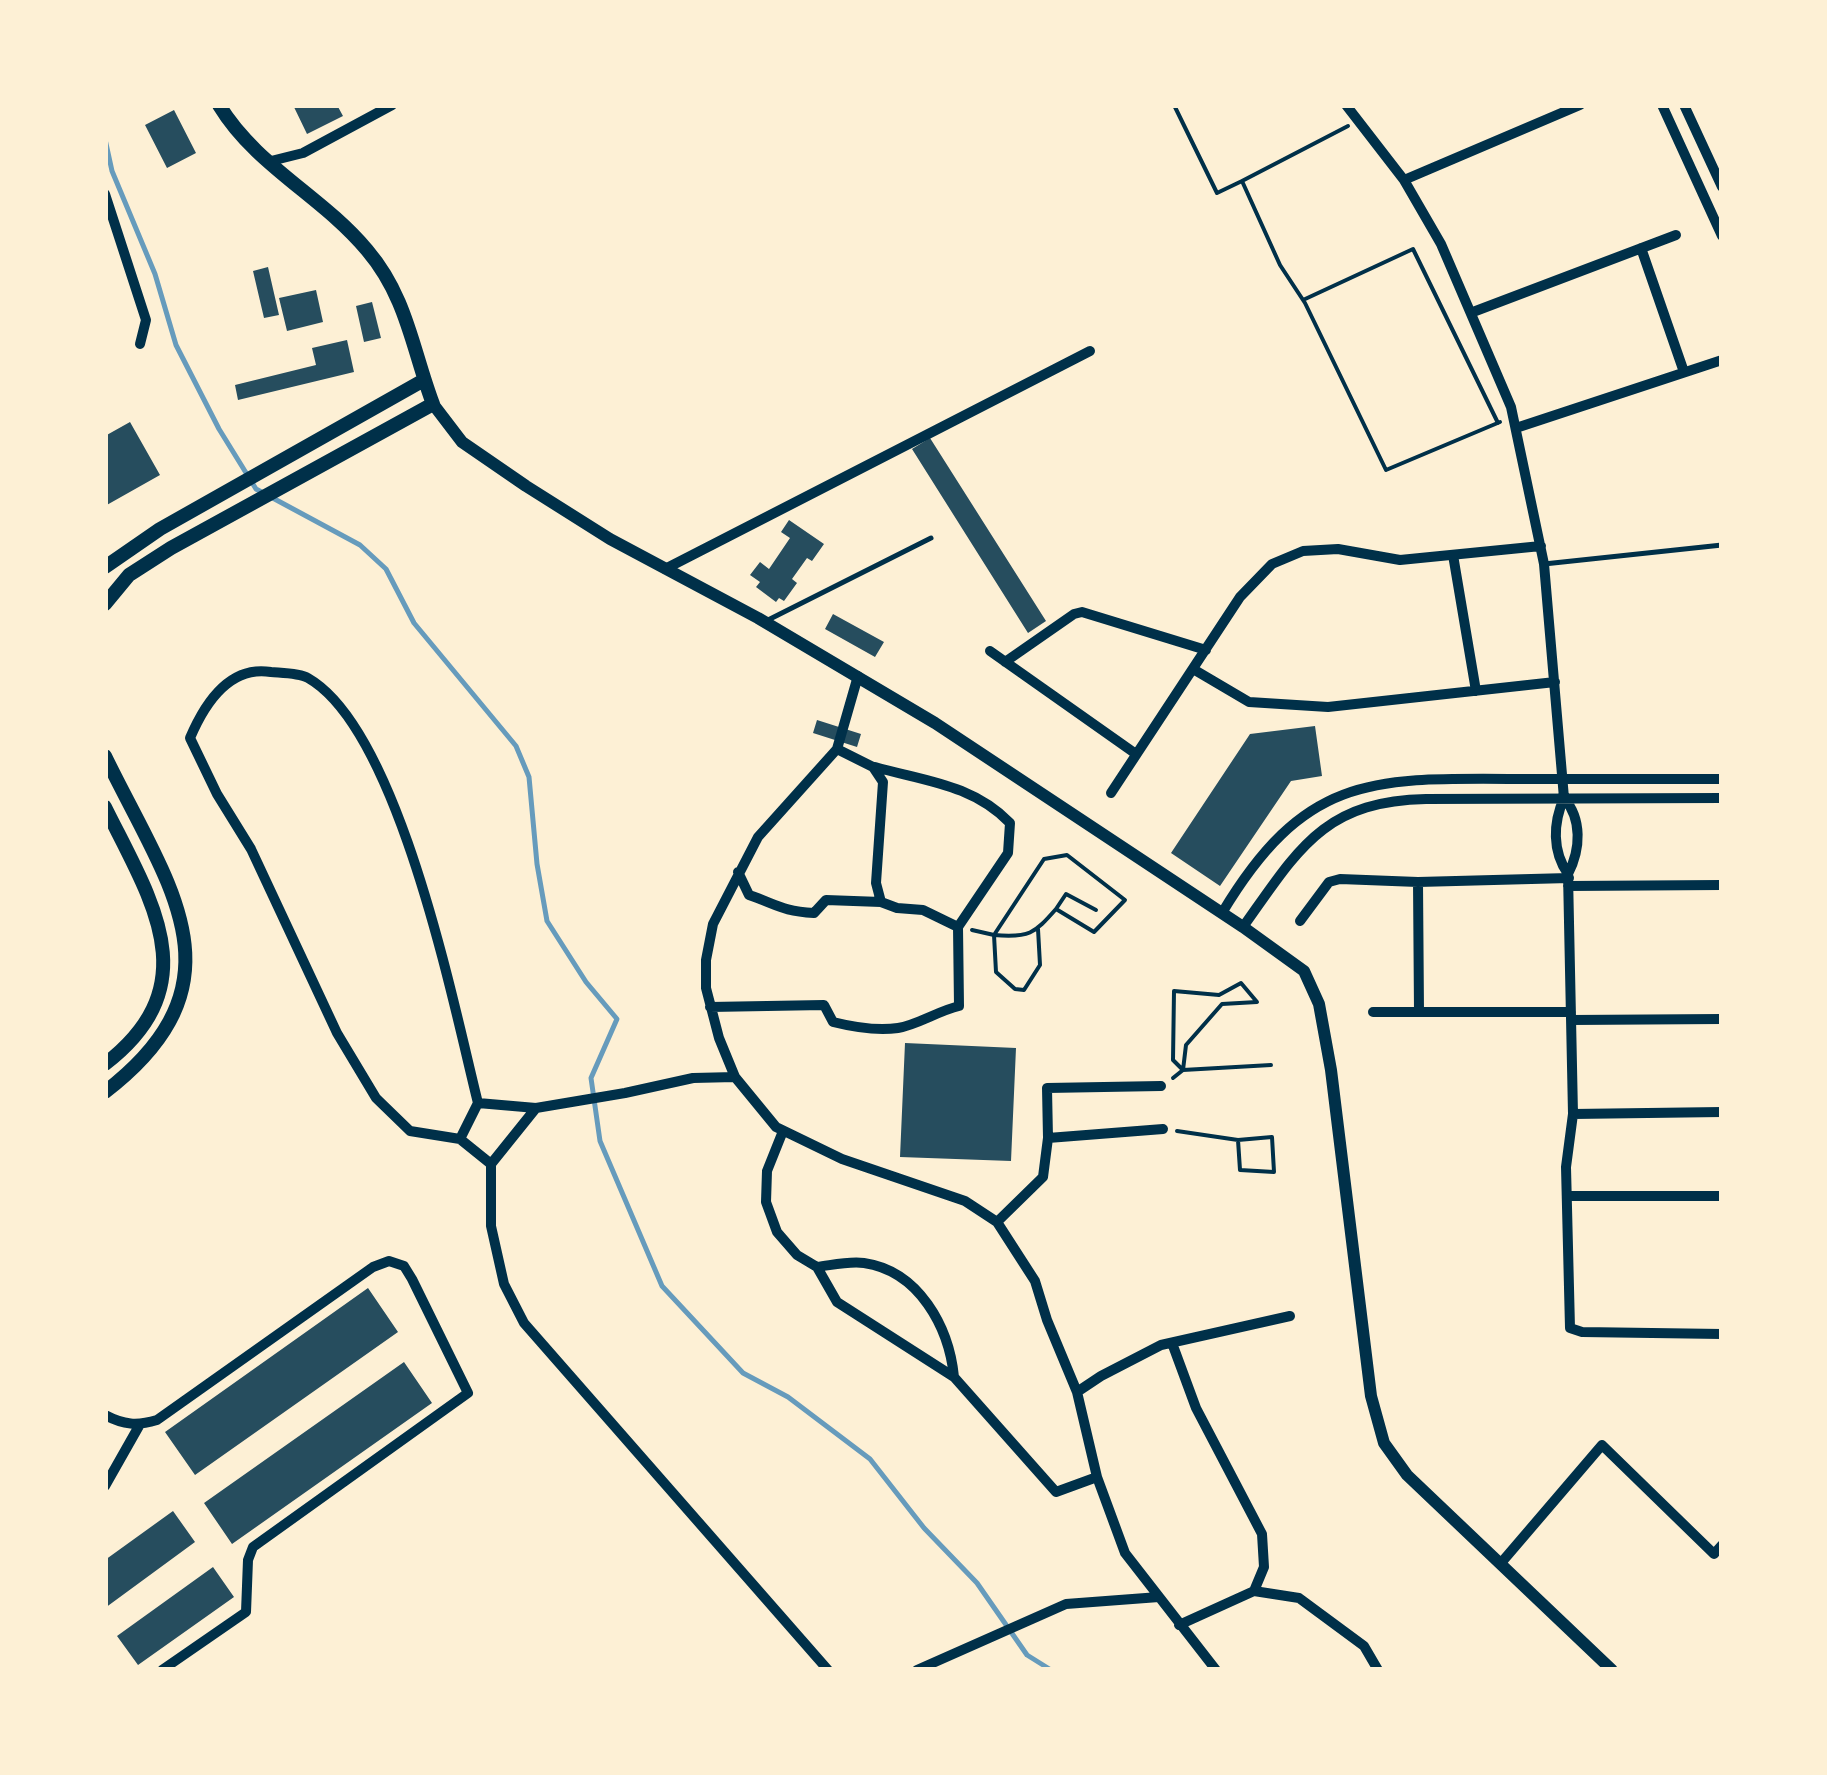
<!DOCTYPE html>
<html>
<head>
<meta charset="utf-8">
<style>
  body { margin:0 }
  #map { position:relative; width:1827px; height:1775px; overflow:hidden; background:#fdf0d5; font-family:"Varela Round",sans-serif }
  canvas { display:block }
  .frame { position:absolute; inset:0; border:108px solid #fdf0d5; pointer-events:none }
</style>
</head>
<body>
<div id="map">
<canvas width="1827" height="1775"></canvas>
<div class="frame"></div>
</div>
<script>
const context = document.querySelector('canvas').getContext('2d');
context.lineJoin = 'round';
function stroke(path, color, width, dash) { context.strokeStyle = color; context.lineWidth = width; context.lineCap = dash ? 'butt' : 'round'; context.setLineDash(dash || []); context.stroke(path); }
function fill(path, color) { context.fillStyle = color; context.fill(path, 'evenodd'); }
const stream = new Path2D(`
  M105,139L112,171L155,274L176,345L219,429L256,489L360,545L386,569L414,623L516,746L529,777L537,864L547,921L586,982L617,1019L591,1078L600,1141L662,1286L743,1373L788,1397L870,1459L924,1528L977,1583L1027,1655L1051,1670`);
const building = new Path2D(`
  M293,105H337L343,116L307,134Z
  M174,110L196,153L167,168L145,125Z
  M268,267L279,315L264,318L253,271Z
  M316,290L323,322L287,331L279,298Z
  M372,302L381,338L364,342L356,306Z
  M347,340L354,372L238,400L235,385L316,365L312,348Z
  M130,422L160,475L105,506V436Z
  M930,438L1046,621L1028,633L912,449Z
  M789,520L824,544L812,561L807,558L792,579L797,583L784,601L779,598L776,602L756,587L760,582L750,575L760,562L769,569L790,538L781,532Z
  M833,614L884,642L875,657L825,629Z
  M817,720L861,734L857,747L813,733Z
  M1315,726L1322,776L1291,781L1220,886L1171,853L1250,734Z
  M905,1043L1016,1048L1011,1161L900,1157Z
  M368,1288L398,1332L195,1475L165,1432Z
  M404,1362L432,1403L232,1544L204,1503Z
  M173,1511L195,1542L105,1608V1560Z
  M213,1567L234,1597L138,1665L117,1636Z`);
const path = new Path2D(`
  M1174,105L1217,193L1242,181L1280,265L1305,303L1386,470L1500,422
  M1242,181L1348,126
  M1303,300L1413,249L1498,423
  M1067,855L1125,900L1094,932L1056,909C1034,934 1029,938 994,935L1044,859Z
  M1056,909L1066,894L1096,910
  M972,930L994,935L996,972L1015,989L1024,990L1040,965L1038,929
  M1241,983L1257,1002L1222,1004L1186,1045L1183,1070L1173,1060L1174,991L1219,995Z
  M1173,1078L1183,1070L1271,1065
  M1177,1131L1238,1140L1240,1170L1274,1172L1272,1137L1238,1140`);
const service = new Path2D(`
  M1544,564L1722,545
  M768,620L931,538`);
const minor = new Path2D(`
  M1346,105L1404,180L1441,244L1511,407L1544,564L1564,798
  M1662,105L1722,236
  M1684,105L1722,187
  M267,162L303,153L392,105
  M1404,180L1580,105
  M105,194L146,320L140,344
  M1641,248L1684,372
  M1473,312L1676,235
  M1516,428L1722,360
  M1453,555L1476,691
  M665,569L1090,351
  M990,651L1136,754
  M1005,662L1074,614L1082,612L1206,650
  M1193,669L1249,702L1328,707L1555,682
  M858,676L837,749L758,837L713,924L706,960V988L719,1038L735,1077L776,1127L842,1159L965,1201L997,1222L1035,1281L1047,1320L1077,1392L1097,1477L1125,1553L1216,1670
  M875,767C924,781 972,784 1010,823L1008,853L958,927
  M1111,793L1240,597L1272,564L1303,551L1338,549L1400,560L1541,546
  M738,872L749,895C778,905 782,911 814,913L826,900L881,902
  M1568,874C1581,849 1582,819 1564,798C1553,823 1552,851 1568,874L1573,1114L1566,1167L1570,1328L1582,1332L1722,1334
  M1418,882L1419,1012
  M1568,886L1722,885
  M1222,913C1306,773 1373,778 1522,779C1589,779 1655,779 1722,779
  M1300,921L1329,882L1340,879L1418,882L1569,878
  M1243,927C1298,850 1323,801 1426,799L1722,798
  M710,1007L824,1005L833,1022C853,1027 877,1031 898,1028C917,1025 938,1011 959,1006L958,927L923,910L897,908L881,902L876,883L883,782L873,767L837,749
  M1373,1012H1571
  M1571,1020L1722,1019
  M735,1077L693,1078L625,1093L536,1108L491,1164V1226L504,1284L524,1323L828,1670
  M478,1103L460,1139L410,1131L376,1098L337,1033L251,849L217,794L190,738C204,705 229,665 271,672C282,673 299,673 308,678C399,730 453,1003 478,1103L536,1108
  M1573,1114L1722,1112
  M783,1131L767,1171L766,1202L777,1232L797,1255L817,1267L837,1302L954,1377L1056,1492L1097,1477
  M1048,1138L1047,1088L1161,1086
  M460,1139L491,1164
  M1567,1196H1722
  M997,1222L1043,1177L1048,1138L1163,1129
  M817,1267C833,1265 848,1261 864,1263C919,1271 949,1327 954,1377
  M1172,1343L1196,1408L1262,1534L1264,1567L1254,1591L1179,1625
  M1077,1392L1101,1376L1161,1345L1290,1316
  M105,1415C124,1425 137,1426 157,1420L373,1267L389,1261L404,1266L412,1279L468,1393L253,1547L248,1560L246,1612L162,1670
  M105,1486L139,1426
  M1501,1563L1602,1445L1714,1554L1722,1545
  M1254,1591L1299,1598L1364,1646L1378,1670
  M917,1670L1066,1604L1159,1597`);
const tertiary = new Path2D(`
  M433,404L462,442L526,486L610,539L758,618L935,723L1243,927L1304,971L1319,1004L1331,1070L1371,1396L1384,1443L1407,1475L1612,1670`);
const secondary = new Path2D(`
  M105,567L160,529L424,380
  M105,604L129,575L171,548L433,404C412,348 407,297 367,250C322,196 256,166 219,105
  M105,756C168,886 249,981 105,1092
  M105,807C151,900 209,984 105,1064`);
stroke(stream, '#669bbc', 5);
fill(building, '#264d5e');
stroke(path, '#003049', 4);
stroke(service, '#003049', 5);
stroke(minor, '#003049', 10);
stroke(tertiary, '#003049', 12);
stroke(secondary, '#003049', 14);
</script>
</body>
</html>
